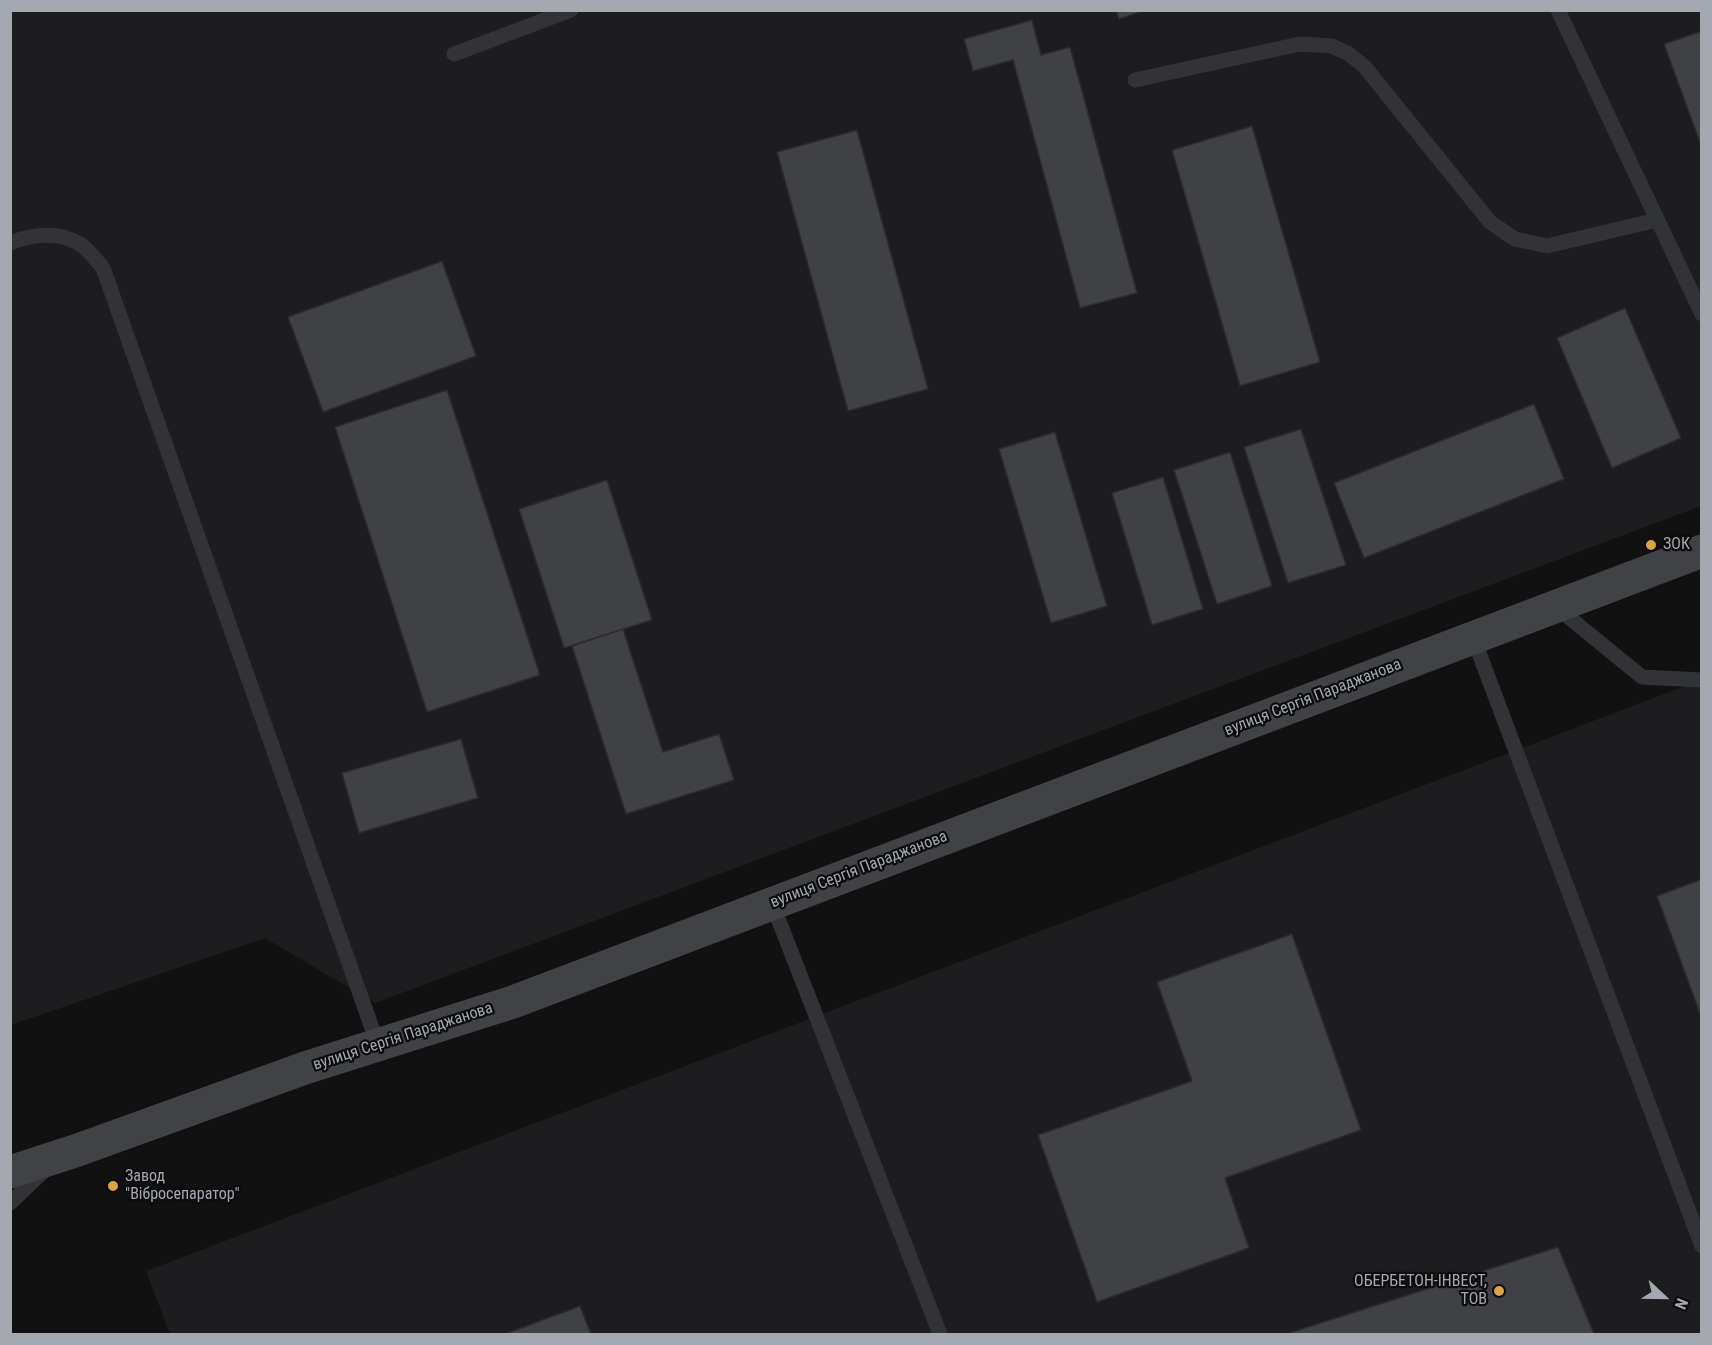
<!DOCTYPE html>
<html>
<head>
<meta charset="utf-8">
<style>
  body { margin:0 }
  #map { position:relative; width:1712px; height:1345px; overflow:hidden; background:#111112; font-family:"Roboto Condensed",sans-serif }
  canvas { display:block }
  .frame { position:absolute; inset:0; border:12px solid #a4a8b1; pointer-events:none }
  .north { position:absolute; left:1634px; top:1267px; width:60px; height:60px; -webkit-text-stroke:4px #0c0c0d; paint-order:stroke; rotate:112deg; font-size:16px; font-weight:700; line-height:24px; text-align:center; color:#a4a8b1 }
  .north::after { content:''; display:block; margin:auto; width:21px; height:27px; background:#a4a8b1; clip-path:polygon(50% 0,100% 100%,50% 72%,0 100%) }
</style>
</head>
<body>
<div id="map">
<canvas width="1712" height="1345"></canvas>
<div class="frame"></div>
<div class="north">N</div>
</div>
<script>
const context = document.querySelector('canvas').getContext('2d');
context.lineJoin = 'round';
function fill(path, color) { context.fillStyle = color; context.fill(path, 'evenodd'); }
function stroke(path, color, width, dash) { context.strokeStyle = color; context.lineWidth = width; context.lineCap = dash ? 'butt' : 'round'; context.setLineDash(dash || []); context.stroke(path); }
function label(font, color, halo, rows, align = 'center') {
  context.font = font + ' "Roboto Condensed",sans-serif'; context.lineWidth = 4.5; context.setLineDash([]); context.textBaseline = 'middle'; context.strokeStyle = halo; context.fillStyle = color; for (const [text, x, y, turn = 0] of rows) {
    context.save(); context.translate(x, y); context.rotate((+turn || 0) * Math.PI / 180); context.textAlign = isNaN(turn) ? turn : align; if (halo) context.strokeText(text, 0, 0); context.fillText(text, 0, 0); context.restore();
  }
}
const built = new Path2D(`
  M10,11H1701V506L375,1003L265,938L11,1025Z
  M1701,680V1334H170L146,1271Z`);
const building = new Path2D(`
  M1116,10H1146L1119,19Z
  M1032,20L1041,55L1070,47L1137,293L1080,308L1013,60L973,71L964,39Z
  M1702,31V148L1664,44Z
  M1252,126L1320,362L1240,386L1172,150Z
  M857,130L928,389L848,411L777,152Z
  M442,261L476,356L323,412L288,317Z
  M1625,308L1681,438L1612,468L1557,338Z
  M447,390L540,675L427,712L335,427Z
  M1534,404L1564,479L1364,558L1334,483Z
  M1301,429L1346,565L1288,583L1244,447Z
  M1055,432L1107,606L1051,623L999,449Z
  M1230,452L1272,586L1217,604L1174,470Z
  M1163,477L1203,609L1152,625L1112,493Z
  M607,480L652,620L564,648L519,509Z
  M623,629L663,752L719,734L734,780L626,814L572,646Z
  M461,739L478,798L359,833L342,773Z
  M1702,879V1019L1657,896Z
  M1292,934L1361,1130L1225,1178L1249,1248L1097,1302L1038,1135L1192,1081L1157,982Z
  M1558,1247L1594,1334H1286Z
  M580,1306L591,1334H505Z`);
const service = new Path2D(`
  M1558,10L1702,314
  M454,54L571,10
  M1135,80L1300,44L1332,46L1349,54L1364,66L1490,222L1515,239L1547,246L1657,220
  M10,243C32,234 59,231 80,244C88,249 96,260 103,268L378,1045
  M1555,606L1642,677L1702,680
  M1473,637L1702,1246
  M772,903L940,1334
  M10,1203L47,1168`);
const secondary = new Path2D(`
  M10,1172L75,1151L305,1068L513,1002L1702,551`);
const markers = [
  [1651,545,6,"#dea43d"],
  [113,1186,6,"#dea43d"],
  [1499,1291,6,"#dea43d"]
];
const poiNames = [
  ["ЗОК",1663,545],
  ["Завод",125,1177],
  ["\"Вібросепаратор\"",125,1195],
  ["ОБЕРБЕТОН-ІНВЕСТ,",1487,1282,"right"],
  ["ТОВ",1487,1300,"right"]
];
const streetNames = [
  ["вулиця Сергія Параджанова",1313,698,-21],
  ["вулиця Сергія Параджанова",859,870,-21],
  ["вулиця Сергія Параджанова",403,1037,-18]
];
fill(built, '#1d1d1f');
fill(building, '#404145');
stroke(building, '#2b2b2e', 1.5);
stroke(service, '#323337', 15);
stroke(secondary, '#404246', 33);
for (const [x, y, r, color] of markers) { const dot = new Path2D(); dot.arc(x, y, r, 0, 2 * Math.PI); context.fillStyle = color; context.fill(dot); stroke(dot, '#0c0c0d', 2); }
label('16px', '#a4a8b1', '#0c0c0d', poiNames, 'left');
label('16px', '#a4a8b1', '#0c0c0d', streetNames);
</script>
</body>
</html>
